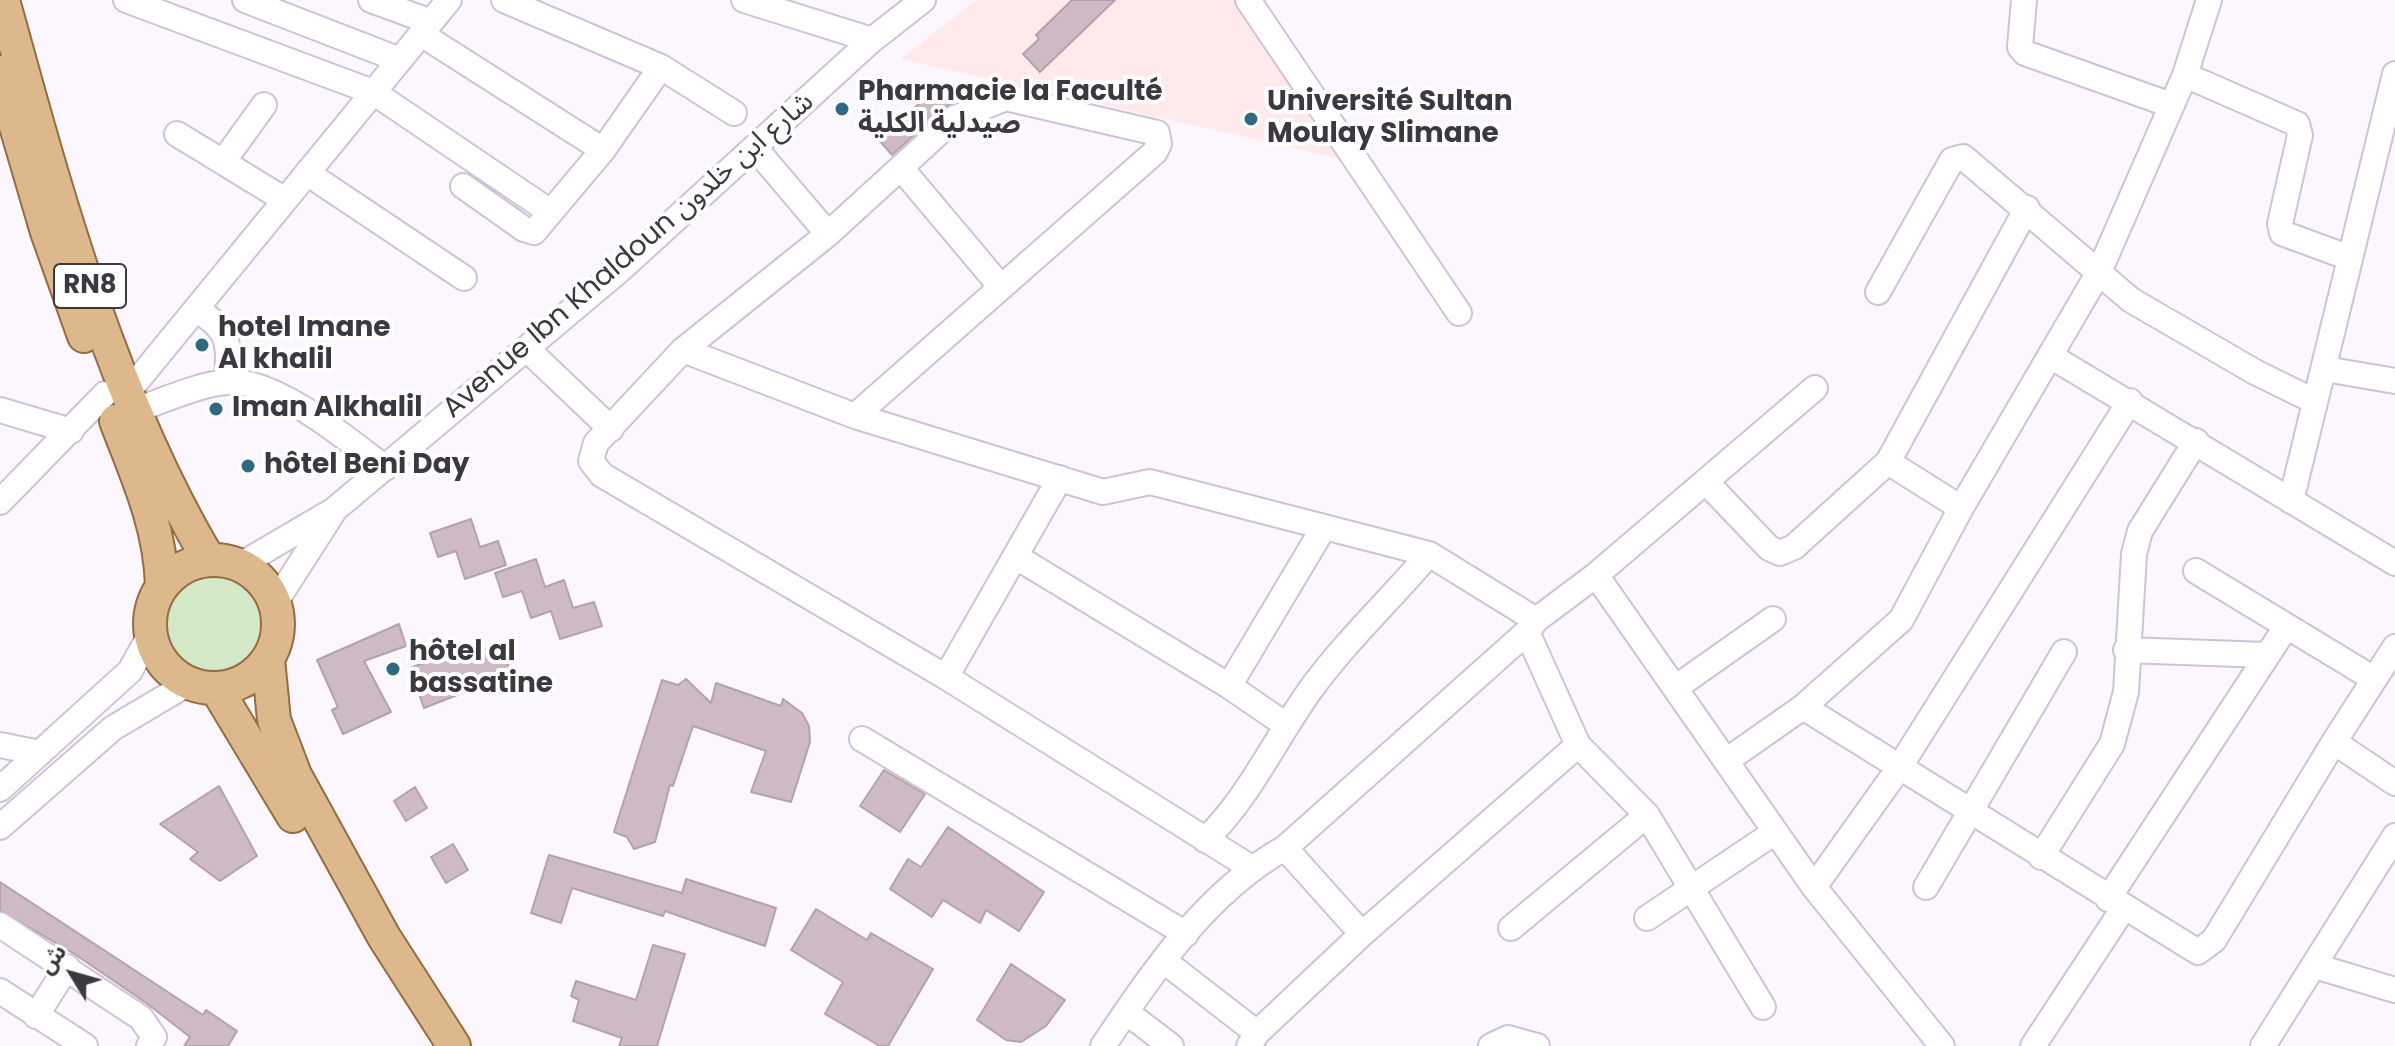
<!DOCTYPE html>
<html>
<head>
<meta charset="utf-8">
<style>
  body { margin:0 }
  #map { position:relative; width:2395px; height:1046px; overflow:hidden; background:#fcf7ff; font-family:Poppins,"Noto Sans Arabic",sans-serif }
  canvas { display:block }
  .north { position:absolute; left:32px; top:934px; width:80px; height:80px; -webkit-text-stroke:6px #fff; paint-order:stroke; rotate:307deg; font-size:22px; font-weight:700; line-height:32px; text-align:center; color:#3c383f }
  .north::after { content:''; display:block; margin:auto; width:28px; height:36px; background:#3c383f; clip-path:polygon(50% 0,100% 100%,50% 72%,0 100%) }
</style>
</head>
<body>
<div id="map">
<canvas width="2395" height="1046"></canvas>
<div class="north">ش</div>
</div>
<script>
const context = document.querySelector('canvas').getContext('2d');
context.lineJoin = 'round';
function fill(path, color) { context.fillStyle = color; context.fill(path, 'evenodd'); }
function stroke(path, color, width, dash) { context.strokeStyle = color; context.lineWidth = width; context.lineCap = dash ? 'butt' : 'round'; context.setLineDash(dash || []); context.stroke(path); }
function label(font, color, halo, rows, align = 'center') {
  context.font = font + ' Poppins,"Noto Sans Arabic",sans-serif'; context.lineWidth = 8; context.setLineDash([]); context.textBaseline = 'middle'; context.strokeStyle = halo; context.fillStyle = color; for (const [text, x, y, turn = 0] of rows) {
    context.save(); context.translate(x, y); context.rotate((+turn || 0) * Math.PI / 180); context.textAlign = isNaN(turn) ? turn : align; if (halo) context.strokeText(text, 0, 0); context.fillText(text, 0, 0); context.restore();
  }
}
const education = new Path2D(`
  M976,0H1244L1369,165L901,59Z`);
const green = new Path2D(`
  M165 624a50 50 0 1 1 100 0a50 50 0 1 1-100 0Z`);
const building = new Path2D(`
  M1072,0H1115L1040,72L1023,54L1039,39L1036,35Z
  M935,89L960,100L945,107L892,155L879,140Z
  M471,519L480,547L498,541L506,565L465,579L456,551L438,557L430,533Z
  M536,559L545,587L564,580L573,608L594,602L602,626L560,639L551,611L531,618L522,591L503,597L495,573Z
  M399,624L406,646L364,661L391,712L343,734L332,710L338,707L317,660Z
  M502,644L511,674L424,708L410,668L462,649L464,655Z
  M686,679L711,703L716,683L781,706L783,699L802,713L809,726L810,742L791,802L751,792L766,751L693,726L673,786L670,785L655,842L634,849L627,837L614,832L662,680L678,685Z
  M884,770L925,794L900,832L860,806Z
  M219,786L257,856L220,881L190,859L198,852L160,824Z
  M415,787L427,808L406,821L394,801Z
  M948,827L1044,892L1019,931L986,910L980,923L943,900L932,917L890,889L908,859L921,867Z
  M453,844L468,870L446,883L431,857Z
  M549,855L682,893L686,879L776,908L765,946L665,911L663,916L572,888L561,923L531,913Z
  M0,882L203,1015L206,1010L237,1031L228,1046H184L190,1037L149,1005L76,955L0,910Z
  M816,909L867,940L871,933L933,969L888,1046H880L825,1014L843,982L791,950Z
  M653,945L685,954L657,1046H619L622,1038L573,1021L579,1000L571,996L576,981L636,1000Z
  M1011,964L1065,1000L1046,1026L1021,1042L1006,1040L977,1020Z`);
const minor = new Path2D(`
  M126,0L373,92L549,211
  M245,0L400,60
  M371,0L431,22
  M504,0L661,67L734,113
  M744,0L872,40
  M1248,0L1459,313
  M2024,0L2020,47L2025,53L2171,105
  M421,34L603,150
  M2185,75L2297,124L2300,135L2280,224L2282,233L2350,258
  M177,134L285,200
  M755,148L828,234
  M223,162L264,105
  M901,168L1001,287
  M307,173L464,278
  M463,186L524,229L534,232L603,150L661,67
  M1878,292L1952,160L1963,157L2131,300L2255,372L2314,401
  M196,309C231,332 229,341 227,382
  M527,349L611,429
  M683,350L855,416L1103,492L1150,482L1429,554L1536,620
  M2052,357L2395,563
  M2325,369L2395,381
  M128,392L449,0
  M0,410L71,431
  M133,411C160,402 201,383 229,382C276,379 348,440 385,468
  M855,416L1155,152L1159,144L1157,133L1006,98L955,118L828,234L683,350L596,443L591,461L602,475L946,677L1250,867
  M1888,462L1961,508
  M1706,482L1769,548L1780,553L1794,547L1888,462L2027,208
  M2291,501L2395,74
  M0,502L105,394
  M1018,558L1229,686
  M240,565L334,510L621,269L872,40L923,0
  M2196,571L2374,679
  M1596,575L1814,887L1942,1046
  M275,603L332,514
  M1527,632L1578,745L1647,815L1763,1007
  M2395,647L2334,742L2395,783
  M2126,650L2267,655
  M946,677L1060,478
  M1675,688L1773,619
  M1803,707L2198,952L2214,940L2334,742
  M1286,725L1229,686L1324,527
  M862,739L1186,934
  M0,745L40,753
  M1726,761L1803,707L1901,620L1961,508L2099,272L2185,75L2209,0
  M0,789L130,671L150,635
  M0,827L113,728L189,683
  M1205,840C1249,798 1275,739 1311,689C1346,641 1390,600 1429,554
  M2041,857L2112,744L2126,692L2134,554L2140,531L2196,441
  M1814,887L1899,768L2130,401
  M1926,887L2064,652
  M2108,899L2286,627
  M1647,918L1775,832
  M0,925L141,1018L154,1037L149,1046
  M1511,928L1647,815
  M1362,934L1578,745
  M1164,961L1257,1033
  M2315,966L2395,990
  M0,991L85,1046
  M1126,1012L1171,1046
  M36,1016L67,967
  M1103,1046C1152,973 1207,891 1285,848L1527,632L1536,620L1596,575L1815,388
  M1249,1046L1257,1033L1362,934L1285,848
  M1491,1046L1508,1038L1537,1046
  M2033,1046L2123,909
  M2263,1046L2395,836`);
const major = new Path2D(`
  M3,0C55,189 109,391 209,560
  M0,72L47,232L84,336
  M116,421C137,476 160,525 162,585
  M150 624a64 64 0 1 1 128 0a64 64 0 1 1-128 0Z
  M268,659L274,720L295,775L384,937L454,1046
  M216,688L293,816`);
const markers = [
  [842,109,8,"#2f6881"],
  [1251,119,8,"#2f6881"],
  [202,345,8,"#2f6881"],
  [216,409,8,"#2f6881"],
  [248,466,8,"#2f6881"],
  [393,669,8,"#2f6881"]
];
const shields = [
  [90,286,72]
];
const shieldNames = [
  ["RN8",90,286]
];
const poiNames = [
  ["Pharmacie la Faculté",858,93],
  ["صيدلية الكلية",858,125],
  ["Université Sultan",1267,103],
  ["Moulay Slimane",1267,135],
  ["hotel Imane",218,329],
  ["Al khalil",218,361],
  ["Iman Alkhalil",232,409],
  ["hôtel Beni Day",264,466],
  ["hôtel al",409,653],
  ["bassatine",409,685]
];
const streetNames = [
  ["Avenue Ibn Khaldoun شارع ابن خلدون",629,256,-41]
];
fill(education, '#ffe9ea');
fill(green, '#d3e8c6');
fill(building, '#cebac5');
stroke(building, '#b5a1ac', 2);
stroke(minor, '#cec3d6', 28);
stroke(major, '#956d40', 36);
stroke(minor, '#fff', 24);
stroke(major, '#dcb88c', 32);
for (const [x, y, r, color] of markers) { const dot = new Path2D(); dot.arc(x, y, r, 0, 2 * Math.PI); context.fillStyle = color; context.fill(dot); stroke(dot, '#fff', 3); }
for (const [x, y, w] of shields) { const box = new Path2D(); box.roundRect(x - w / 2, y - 22, w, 44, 6); context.fillStyle = '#fff'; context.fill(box); stroke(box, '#3c383f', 2); }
label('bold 26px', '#3c383f', null, shieldNames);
label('bold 28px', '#3c383f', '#fff', poiNames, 'left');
label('28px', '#3c383f', '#fff', streetNames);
</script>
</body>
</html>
